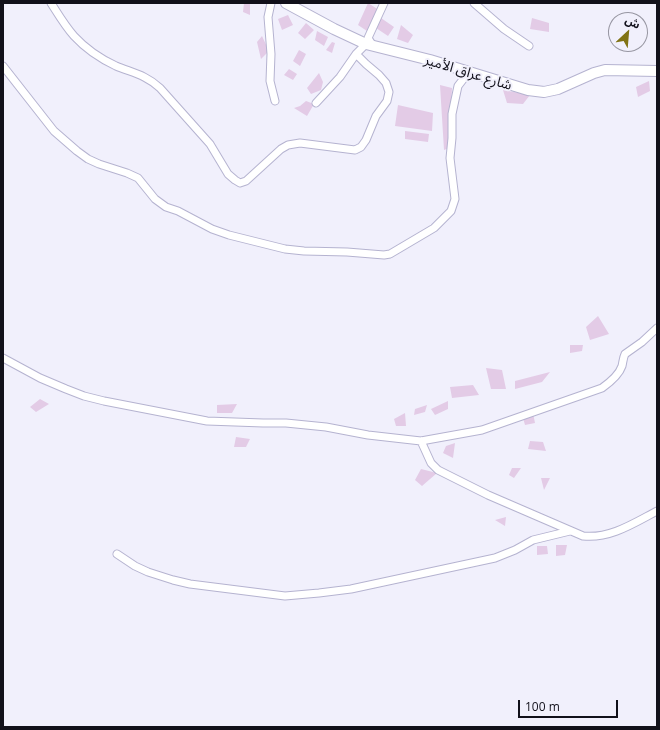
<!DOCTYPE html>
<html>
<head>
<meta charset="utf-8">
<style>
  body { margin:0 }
  #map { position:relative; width:660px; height:730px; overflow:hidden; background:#f1f0fc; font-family:"Open Sans","Noto Sans Arabic",sans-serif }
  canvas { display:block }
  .frame { position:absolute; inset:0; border:4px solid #11101a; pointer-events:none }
  .north { position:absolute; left:608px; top:12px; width:40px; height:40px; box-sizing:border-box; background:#f1f0fc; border:1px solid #9796a2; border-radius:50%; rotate:26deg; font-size:11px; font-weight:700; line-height:16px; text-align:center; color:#11101a }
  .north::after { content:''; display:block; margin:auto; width:14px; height:18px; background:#817315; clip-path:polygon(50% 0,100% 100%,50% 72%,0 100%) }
  .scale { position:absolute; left:518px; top:700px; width:100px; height:18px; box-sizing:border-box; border:2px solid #11101a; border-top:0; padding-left:5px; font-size:12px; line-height:14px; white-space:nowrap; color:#11101a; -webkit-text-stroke:3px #f1f0fc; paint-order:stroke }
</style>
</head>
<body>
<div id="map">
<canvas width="660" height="730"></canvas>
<div class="frame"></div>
<div class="north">ش</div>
<div class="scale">100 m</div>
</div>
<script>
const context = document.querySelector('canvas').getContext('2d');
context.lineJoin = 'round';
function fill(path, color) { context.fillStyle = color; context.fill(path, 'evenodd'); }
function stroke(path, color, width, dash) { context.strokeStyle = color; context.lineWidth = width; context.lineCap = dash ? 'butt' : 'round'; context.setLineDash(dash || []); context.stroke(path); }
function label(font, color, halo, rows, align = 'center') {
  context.font = font + ' "Open Sans","Noto Sans Arabic",sans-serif'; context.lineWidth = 4; context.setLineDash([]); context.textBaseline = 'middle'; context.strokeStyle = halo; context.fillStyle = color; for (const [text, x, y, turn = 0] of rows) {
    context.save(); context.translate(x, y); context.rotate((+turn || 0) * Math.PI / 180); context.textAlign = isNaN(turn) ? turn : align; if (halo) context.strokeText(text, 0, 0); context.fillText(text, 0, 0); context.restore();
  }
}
const building = new Path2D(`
  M244,3H250V15L243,12Z
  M368,3L379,10L367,31L358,25Z
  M288,15L293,25L282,30L278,19Z
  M381,18L394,27L388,36L376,28Z
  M532,18L549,23V32L530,29Z
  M306,23L314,30L305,39L298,33Z
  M401,25L413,35L408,43L397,39Z
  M317,31L328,37L324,46L315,40Z
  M262,36L269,51L261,59L257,42Z
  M332,42L335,43L332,53L326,50Z
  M299,50L306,54L300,66L293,61Z
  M289,69L297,74L293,80L284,75Z
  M319,73L323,82L321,90L311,94L307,88Z
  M649,81L650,91L638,97L636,87Z
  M440,85L452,88L449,148L444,150Z
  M503,90L530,95L523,104L507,103Z
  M306,101L314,104L307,116L294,108L300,106Z
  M398,105L433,113L432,131L395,126Z
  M405,131L429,134L428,142L405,139Z
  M598,316L609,334L590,340L586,327Z
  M570,345H583L582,351L570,353Z
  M486,368L502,370L506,389H491Z
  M550,372L542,382L515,389V381Z
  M473,385L479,395L452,398L450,387Z
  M40,399L49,404L36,412L30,407Z
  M448,401V409L435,415L431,409Z
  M237,404L232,413H217V405Z
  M427,405L425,412L414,415L415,409Z
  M405,413L406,426H396L394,419Z
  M533,413L535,423L525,425L523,418Z
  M236,437L250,439L246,447H234Z
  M530,441L543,442L546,451L528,449Z
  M455,443L453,458L443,453L446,446Z
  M512,468H521L514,478L509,475Z
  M421,469L437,473L422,486L415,480Z
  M541,478H550L544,490Z
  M506,517L505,526L495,520Z
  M556,545H567L565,555L556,556Z
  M537,546H547L548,554L537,555Z`);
const minor = new Path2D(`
  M51,3C58,14 65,26 74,36C85,48 101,59 116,66C133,73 146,75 160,88L210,144L228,174L235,180L240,183L246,181L281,149L288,145L300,143L355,150L361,147L366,140L376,116L387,101L389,92L386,83L379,75L366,64L356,54
  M271,3L268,17L271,54L270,81L275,101
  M474,3L504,29L529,46
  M373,46L368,38L384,3
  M3,66L54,131L77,151L88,159L99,164L127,173L138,178L155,199L166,207L178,211L212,229L229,235L285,249L304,251L347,252L384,255L390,254L434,228L451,211L455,199L450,158L452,138V114L458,86L468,73
  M316,103L340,77L356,54L366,44
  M3,358L40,378L66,389L84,396L104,401L207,421L263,423H286L326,427L368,435L421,441L482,430L602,388C609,383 619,375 622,366C623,362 623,358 625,354L642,342L657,328
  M421,441L431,463L438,470L488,495L583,536C610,539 634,523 657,511
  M117,554L135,566L148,572L173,580L190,584L285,596L319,593L351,589L495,558L515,550L533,540L570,531`);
const secondary = new Path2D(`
  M286,3L334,29L366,44L430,60L528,90L544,92L558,89L594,73L605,70L657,71`);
const streetNames = [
  ["شارع عراق الأمير",468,73,17]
];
fill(building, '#e3cbe6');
stroke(minor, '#b5b3d0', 9);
stroke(secondary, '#b5b3d0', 12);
stroke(minor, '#fff', 7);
stroke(secondary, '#fff', 10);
label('14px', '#11101a', '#f1f0fc', streetNames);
</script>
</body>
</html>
